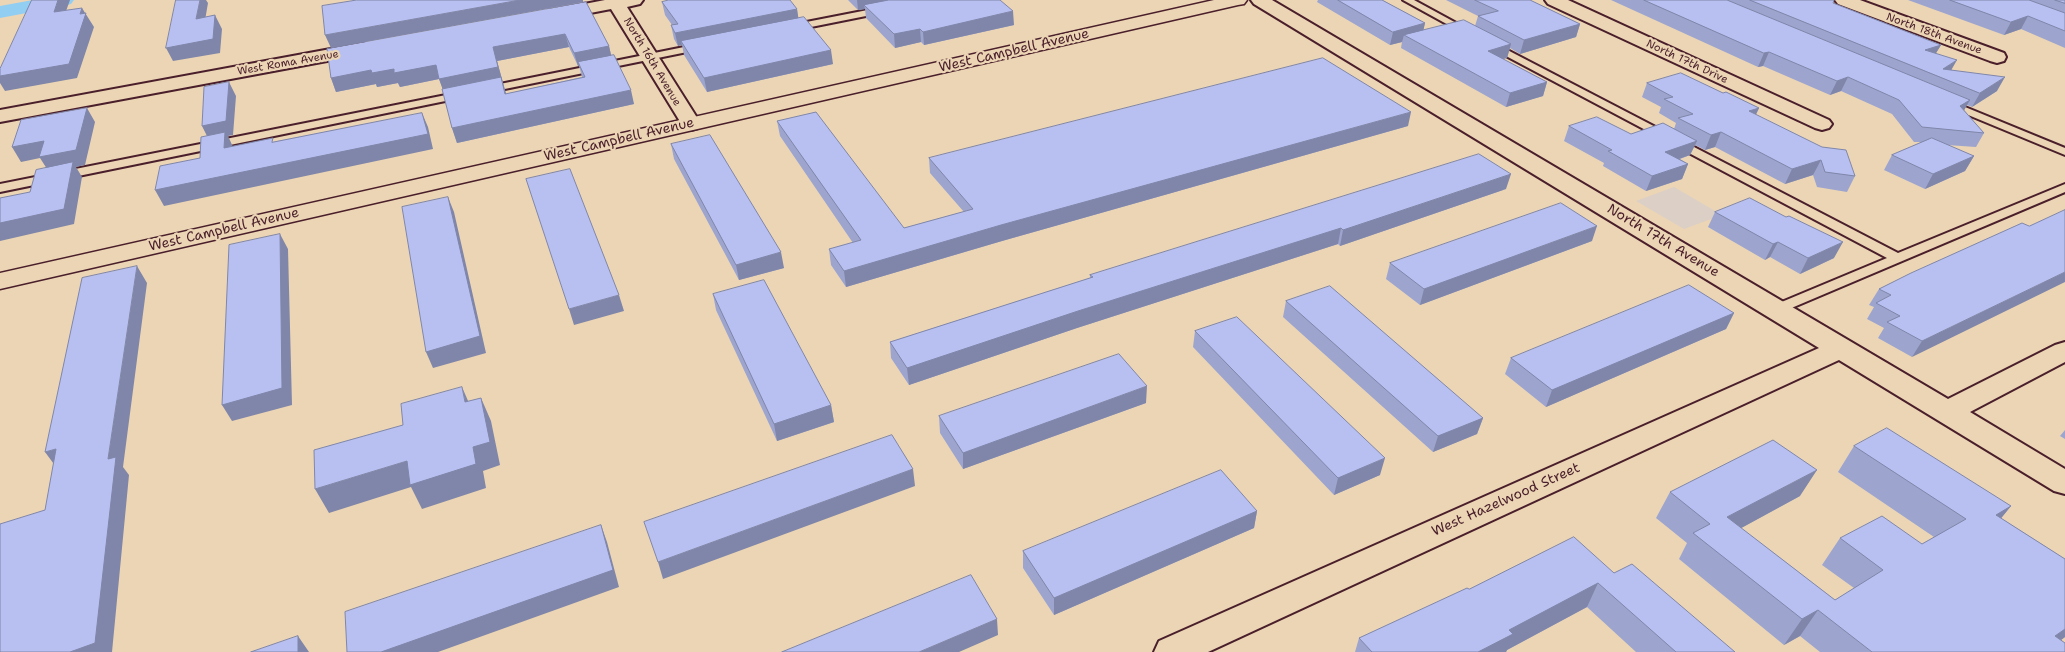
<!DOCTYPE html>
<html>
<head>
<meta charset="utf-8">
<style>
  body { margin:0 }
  canvas { display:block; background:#ebd5b4 }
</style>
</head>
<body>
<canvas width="2065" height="652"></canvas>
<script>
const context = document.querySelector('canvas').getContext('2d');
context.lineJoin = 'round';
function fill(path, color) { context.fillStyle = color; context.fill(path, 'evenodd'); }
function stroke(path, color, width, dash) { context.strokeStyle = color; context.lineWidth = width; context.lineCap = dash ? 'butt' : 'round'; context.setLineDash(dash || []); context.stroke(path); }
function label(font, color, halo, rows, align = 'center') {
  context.font = font + ' "Shantell Sans",sans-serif'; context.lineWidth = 4.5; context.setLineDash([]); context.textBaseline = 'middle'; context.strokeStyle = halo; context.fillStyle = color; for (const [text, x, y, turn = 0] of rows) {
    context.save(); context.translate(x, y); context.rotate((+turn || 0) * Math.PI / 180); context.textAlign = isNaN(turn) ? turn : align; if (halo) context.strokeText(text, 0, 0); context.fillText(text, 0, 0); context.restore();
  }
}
const built = new Path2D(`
  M1674,187L1722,215L1684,229L1636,201Z`);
const canal = new Path2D(`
  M33,0H74L71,4L64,6L0,18V6Z`);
const service = new Path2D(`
  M1403,0H1414L1471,31L1469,33H1463Z
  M883,7L886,8V12L791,31L786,28L791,25Z
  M1492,42L1898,253L2065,184V192L1782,312H1772L1770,309L1772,306L1887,258L1489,47V43Z
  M699,44L702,45V49L485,93L480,90L485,87Z
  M461,92L466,95L465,97L0,192V184Z
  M1948,100L2065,148V155L1944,105L1943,103L1944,101Z`);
const minor = new Path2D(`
  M605,0H643L640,4L627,7L701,124L698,128L691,130L684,128L611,9L554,20L548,19L545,15L548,11Z
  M1251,0H1272L1948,399L2055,345L2065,342V362L1970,412L2065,469V494L2054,491L1839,360L1208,652H1154L1159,641L1819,348L1254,4Z
  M1545,0H1568L1829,120L1832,124L1829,128L1822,130L1815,128L1548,4Z
  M1835,0H1860L2004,53L2006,57L2004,61L1997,63L1990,61L1838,4Z
  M363,43L370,45L372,49L370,53L0,122V110Z`);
const tertiary = new Path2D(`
  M1214,0H1247L1244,4L1238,5L0,289V273Z`);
const wall = new Path2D(`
  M848,0H1000L1014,25L924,45L921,42L895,48L866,18L865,9L858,10Z
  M1318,0H1382L1425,23L1423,30L1475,26L1478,16L1446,0H1530L1580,24L1576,37L1520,54L1510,48L1507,58L1502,59L1547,82L1543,96L1506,107L1401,48L1402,42L1390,45L1317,2Z
  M1611,0H1834L1833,3L1941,45L1936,53L1952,70L1997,91L1972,107L1967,105L1964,110L1984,133L1976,147L1947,145L1974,156L1965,171L1925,189L1884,170L1892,155L1922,142H1914L1892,114L1841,91L1830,95L1763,66L1758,67Z
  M1908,0H2065V48L2021,29L2004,35Z
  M586,2L609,46L611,55L634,104L457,143L452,128L443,89L439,79L400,87L398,83L377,87L376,84L336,92L331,78ZM569,47L578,66H579L582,77L506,94L497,61Z
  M662,2L797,9L798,18L833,64L707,92L684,55L682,45L678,46L674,39L671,25H672L665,15Z
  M1647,83L1723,93L1759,108L1756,115L1855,176L1847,192L1817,187L1813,175L1785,184L1715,147L1705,150L1695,145L1690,155L1680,159L1688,164L1682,179L1646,191L1603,166L1604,163L1564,141L1569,126L1631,134L1674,129L1676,123L1659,113L1661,107L1642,97Z
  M777,121L904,228L964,212L930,173L929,158L1408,126L1002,241L846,287L831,265L829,249L853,243L780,136Z
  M671,144L784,268L739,280L674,159Z
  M1506,189L1340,246L1338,244L1077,328L909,385L891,358L890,342L1090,278V275Z
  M1715,212L1834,258L1800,274L1770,257L1765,260L1708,227Z
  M2022,223L1912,357L1878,338L1884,328L1867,319L1874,307L1869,305L1879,289Z
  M1592,241L1420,305L1386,279L1390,263Z
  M713,294L831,405L834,422L777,441L716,310Z
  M1286,301L1483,418L1477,434L1433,452L1283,317Z
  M1734,313L1726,329L1546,407L1505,374L1511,358Z
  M1195,331L1380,475L1334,495L1193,347Z
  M1146,403L963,469L940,433L939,416Z
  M2065,430V439L2060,436Z
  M1854,446L2011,506L2001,518L2065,559V637L2061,640L2065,652H1820L1800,636L1784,645L1679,559L1687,543L1656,518L1670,492L1800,496L1741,528L1835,600L1854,588L1822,565L1840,538L1922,544L1934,537L1838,472Z
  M1257,511L1254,528L1054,615L1023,568V551Z
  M1614,573L1735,652H1636L1587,607L1507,650L1506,652H1355L1359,638L1469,589Z`);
const shadedWall = new Path2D(`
  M58,0H70L61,25L54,12Z
  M200,0H206L208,3L203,32L196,19Z
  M520,0H583V2L331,48L325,35Z
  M857,0H907L864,5L865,9L858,10Z
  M82,8L94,27L77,78L5,91L0,83V76L80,14Z
  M797,9L799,22L681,41L682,45L678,46L675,33Z
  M1013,11L1014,25L924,45L923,32Z
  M215,15L222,29L220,53L173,61L166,48Z
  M2028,16L2021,29L2004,35L2011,22Z
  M1425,23L1422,37L1404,35L1402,42L1390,45L1393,32Z
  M1580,24L1576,37L1520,54L1524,40Z
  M920,29L921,42L895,48L894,34Z
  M565,34L569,47L497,61L510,108L444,93L439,79L400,87L398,83L377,87L376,84L336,92L331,78L371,70L436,65L493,47Z
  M1511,44L1507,58L1484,64L1488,51Z
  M1941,45L1933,58L1925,50Z
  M609,46L612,59L578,62L579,66H578L574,53Z
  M831,50L833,64L707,92L704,78Z
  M1769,52L1763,66L1758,67L1764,53Z
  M1957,60L1949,74L1943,69Z
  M1848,77L1841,91L1830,95L1837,81Z
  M2005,77L1997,91L1972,107L1980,93Z
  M229,82L236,96L233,135L228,136L233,147L232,163L209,140L202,126Z
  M1547,82L1543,96L1506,107L1510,93Z
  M631,90L634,104L457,143L452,128Z
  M1970,100L1962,114L1960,106Z
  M87,108L95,122L85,165L76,167L82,177L74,224L0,241V223L49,172L40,158L21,162L12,147Z
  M1759,108L1752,122L1749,111Z
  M1411,112L1408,126L1002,241L846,287L844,271L1001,225Z
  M422,113L428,127L433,149L164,206L155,190Z
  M1721,132L1715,147L1705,150L1711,135Z
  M1697,141L1690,155L1659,166L1665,152Z
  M1974,156L1965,171L1925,189L1933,174Z
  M1821,160L1813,175L1785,184L1792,169Z
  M1688,164L1682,179L1646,191L1652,176Z
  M1511,174L1506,189L1340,246L1343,230Z
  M448,197L454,212L486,353L433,368L426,352Z
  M1597,226L1592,241L1420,305L1424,289Z
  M1341,228L1338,244L1077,328L909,385L907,368L1078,311Z
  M280,234L288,249L292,405L232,421L222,405Z
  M1778,242L1770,257L1765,260L1773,244Z
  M1843,242L1834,258L1800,274L1808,258Z
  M781,252L784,268L739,280L736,265Z
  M137,266L147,283L123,467L129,475L112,652H70L108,459Z
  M2065,272V282L1912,357L1922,341Z
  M619,295L624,311L574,325L569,309Z
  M1734,313L1726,329L1546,407L1552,390Z
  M1147,386L1146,403L963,469V453Z
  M462,387L472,410L465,402Z
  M481,398L491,421L500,465L483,471L486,488L422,509L411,487L329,513L315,489L407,461L473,447Z
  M831,405L834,422L777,441L774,424Z
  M1483,418L1477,434L1433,452L1438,436Z
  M56,449L59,471L45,452Z
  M1385,458L1380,475L1334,495L1338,478Z
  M913,469L915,486L663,579L658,562Z
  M1817,470L1800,496L1712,544L1727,517Z
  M2011,506L1990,532L1996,515Z
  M1257,511L1254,528L1054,615V598Z
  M601,525L607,542L619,587L438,652H381Z
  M1598,583L1587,607L1507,650L1506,652H1478L1509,630Z
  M1818,610L1800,636L1784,645L1802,619Z
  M997,619L998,635L959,652H919Z
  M2065,629V637L2045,652L2055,636Z
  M298,636L309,652H298Z`);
const building = new Path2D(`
  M32,0H58L54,12L82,8L80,14L86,13L69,64L0,76V69Z
  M176,0H200L196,19L215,15L213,39L166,48Z
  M357,0H520L325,35L322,6Z
  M669,0H790L797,9L675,33L671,25L678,24L662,2Z
  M889,0H1000L1013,11L923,32L920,29L894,34L864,5Z
  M1338,0H1382L1425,23L1393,32Z
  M1475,0H1530L1580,24L1524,40L1478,16L1498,11Z
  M1644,0H1727L1970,100L1960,106L1984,133L1922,127L1899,100L1848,77L1837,81L1769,52L1764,53Z
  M1750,0H1834L1833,3L1941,45L1925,50L1957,60L1943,69L2005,77L1980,93Z
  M1950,0H2029L2065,13V31L2028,16L2011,22Z
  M2055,0H2065V3Z
  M586,2L609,46L574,53L565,34L493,47L498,67L439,79L436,65L394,73V69L372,73L371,70L331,78L327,49Z
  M804,17L831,50L704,78L681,41Z
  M1464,20L1511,44L1488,51L1547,82L1510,93L1404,35Z
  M614,55L631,90L452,128L442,89L501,77L505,94L585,77L578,62Z
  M1323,58L1411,112L1001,225L844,271L829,249L861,240L777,121L816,112L904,228L973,209L929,158Z
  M1681,73L1723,93L1726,92L1759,108L1749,111L1822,147L1846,150L1855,176L1825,172L1821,160L1792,169L1721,132L1711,135L1678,118L1693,114L1664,99L1673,97L1647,83Z
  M229,82L226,121L202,126L204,87Z
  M87,108L76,150L39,157L44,141L12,147L21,120Z
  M422,113L428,134L155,190L160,166L200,158L201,137L225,132L224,148L273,138L272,142Z
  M1597,117L1631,134L1663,123L1697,141L1665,152L1688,164L1652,176L1608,151L1612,150L1569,126Z
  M710,135L781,252L736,265L671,144Z
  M1932,138L1974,156L1933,174L1892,155Z
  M1479,154L1511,174L1343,230L1341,228L1078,311L907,368L890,342L1093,277L1090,275Z
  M73,162L64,209L0,223V198L30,192L36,170Z
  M570,169L619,295L569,309L526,179Z
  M448,197L480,336L426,352L402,207Z
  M1750,198L1786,217L1789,216L1843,242L1808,258L1778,242L1773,244L1715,212Z
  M1561,203L1597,226L1424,289L1390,263Z
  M2065,210V272L1922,341L1887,322L1900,316L1876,303L1891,295L1879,289L1911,273L2022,223L2029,226Z
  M280,234L282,388L222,405L229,245Z
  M137,266L108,459L116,457L95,643L70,652H0V524L45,510L56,449L45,452L82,278Z
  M764,280L831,405L774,424L713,294Z
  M1689,285L1734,313L1552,390L1511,358Z
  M1330,286L1483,418L1438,436L1286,301Z
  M1237,317L1385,458L1338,478L1195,331Z
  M1119,354L1147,386L963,453L939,416Z
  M462,387L465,402L481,398L490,442L473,447L476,464L410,485L407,461L315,489L314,450L403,425L401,404Z
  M1887,428L2011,506L1996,515L2065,559V629L2055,636L2065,643V652H1872L1818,610L1802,619L1693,533L1710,524L1670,492L1773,440L1817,470L1727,517L1835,600L1883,570L1840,538L1882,516L1922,544L1966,519L1854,446Z
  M892,435L913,469L658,562L644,522Z
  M1221,470L1257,511L1054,598L1023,551Z
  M601,525L613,570L381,652H347L345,612Z
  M1574,537L1614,573L1632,564L1735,652H1676L1598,583L1509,630L1513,634L1478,652H1372L1359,638L1467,588L1469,589Z
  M971,575L997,619L919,652H782Z
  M298,636V652H251Z`);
const farStreetnames = [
  ["North 18th Avenue",1934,34,20],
  ["North 16th Avenue",652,62,59],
  ["North 17th Drive",1687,62,25],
  ["West Roma Avenue",288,63,-10]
];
const streetNames = [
  ["West Campbell Avenue",1014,51,-13],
  ["West Campbell Avenue",619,140,-13],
  ["West Campbell Avenue",224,230,-13],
  ["North 17th Avenue",1663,241,31],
  ["West Hazelwood Street",1506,500,-24]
];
fill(built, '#dbcfc6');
fill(canal, '#92cef2');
stroke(service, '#4a1f2b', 4);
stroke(minor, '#4a1f2b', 4);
stroke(tertiary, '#4a1f2b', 3);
fill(service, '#ebd5b4');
fill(minor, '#ebd5b4');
fill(tertiary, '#ebd5b4');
fill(wall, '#9da5cf');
fill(shadedWall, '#8086a9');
fill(building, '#b7c0f1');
stroke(building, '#8086a9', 1);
label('11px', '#4a1f2b', '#ebd5b4', farStreetnames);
label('14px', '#4a1f2b', '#ebd5b4', streetNames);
</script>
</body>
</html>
